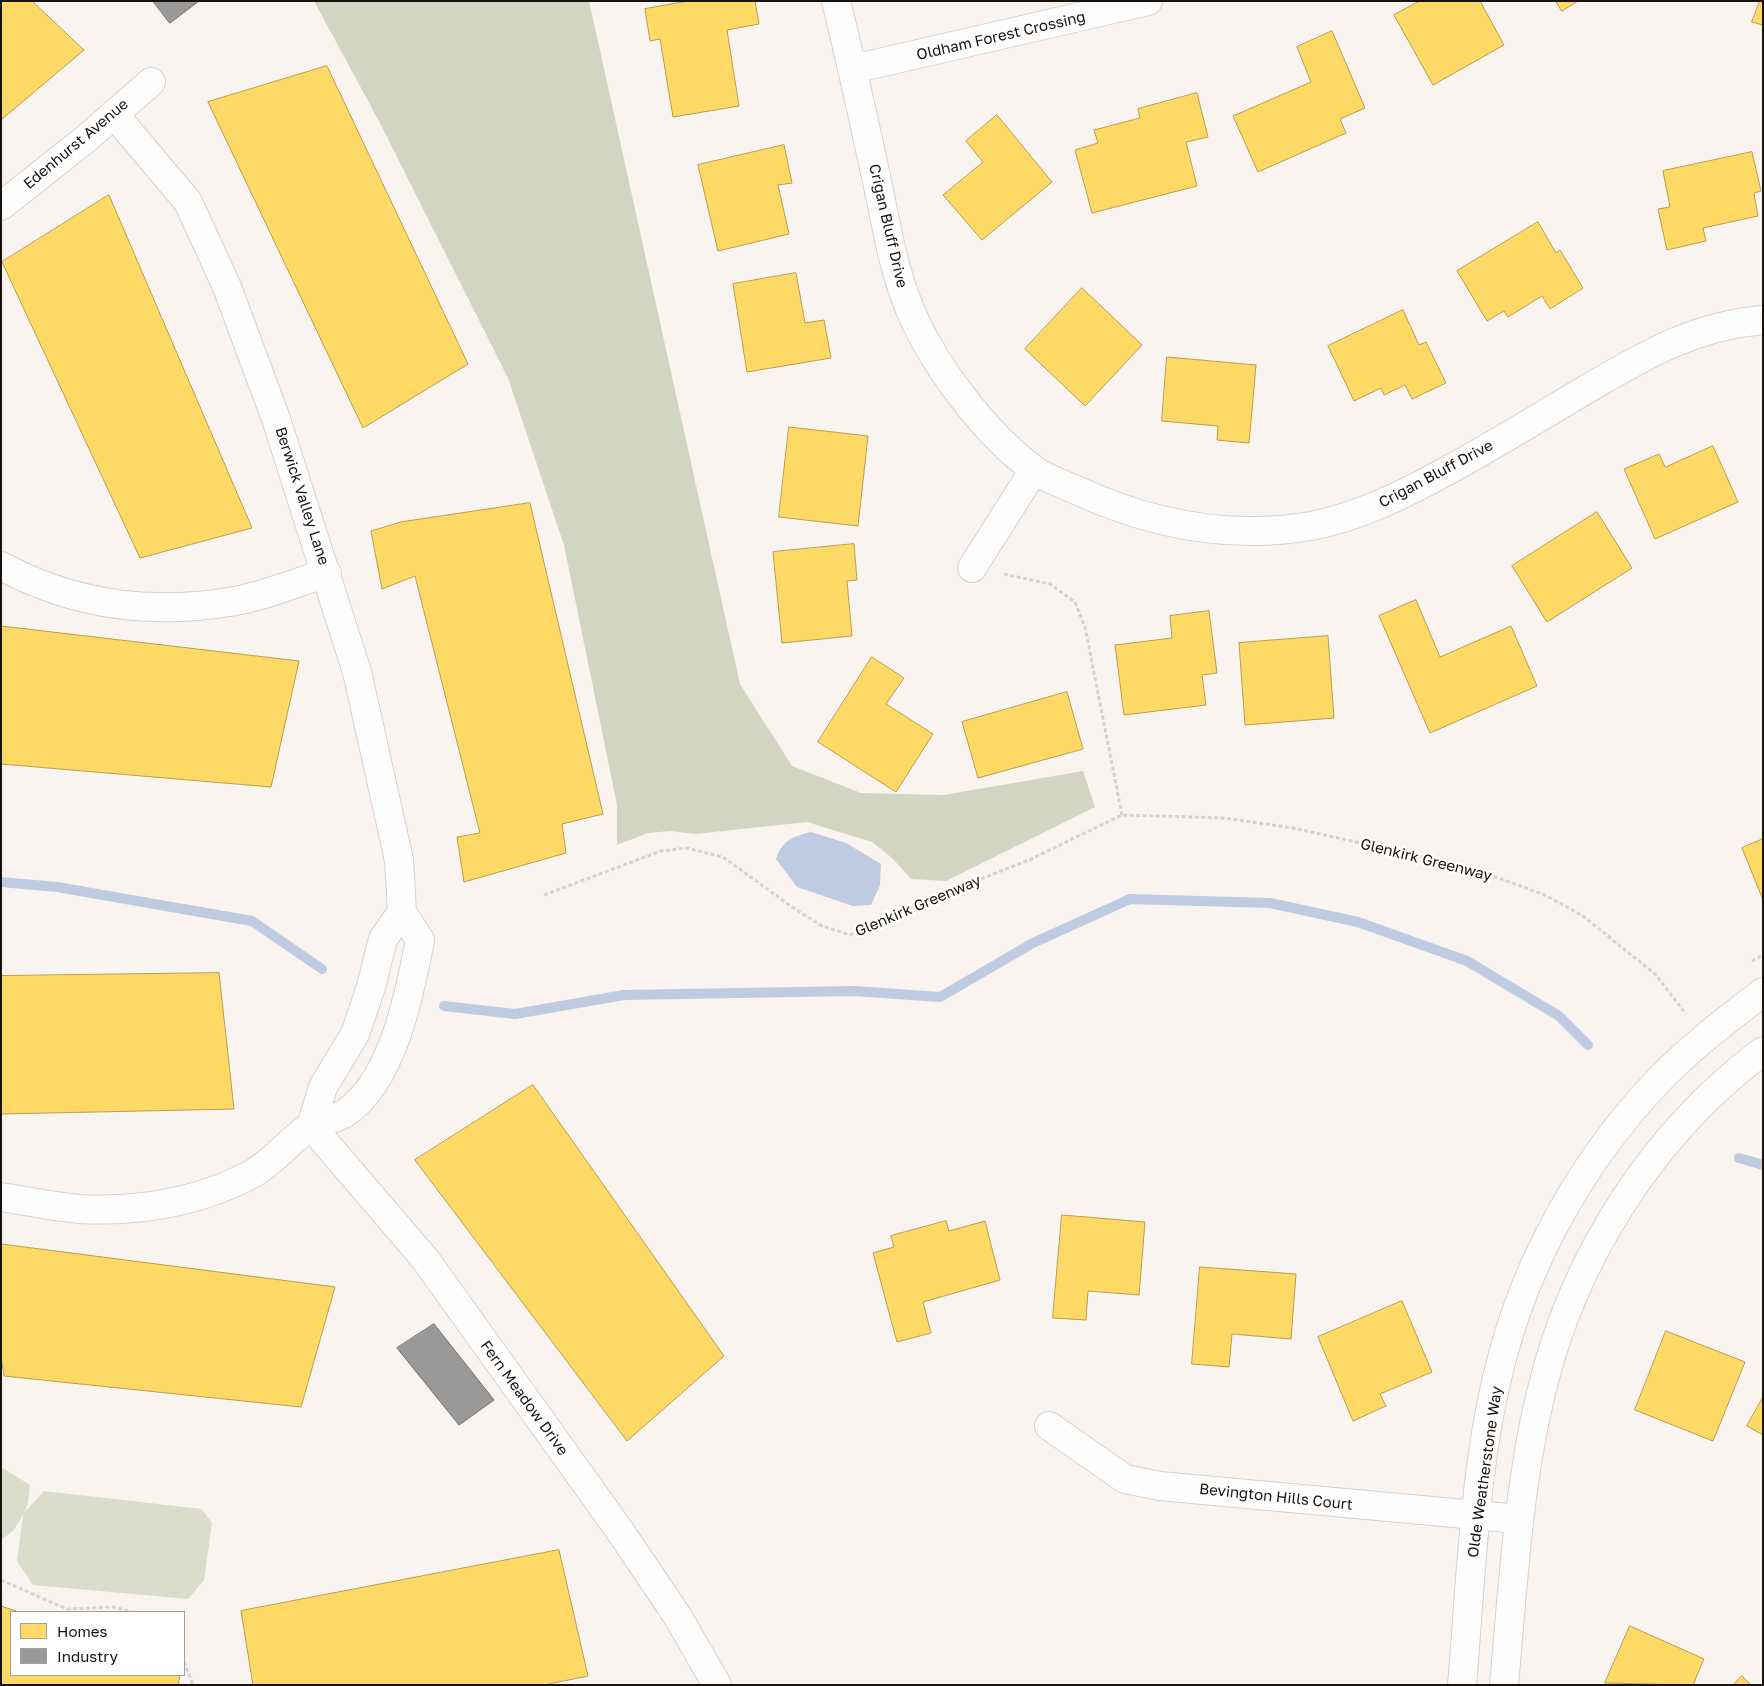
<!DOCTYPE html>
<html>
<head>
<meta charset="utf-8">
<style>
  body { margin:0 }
  #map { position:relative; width:1764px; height:1686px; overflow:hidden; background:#f9f4ef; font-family:"Golos Text",sans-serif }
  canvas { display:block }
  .frame { position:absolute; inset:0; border:2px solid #17120d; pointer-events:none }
  .legend { position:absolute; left:10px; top:1611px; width:175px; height:65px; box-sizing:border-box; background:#fff; border:1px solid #a2a09e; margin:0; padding:6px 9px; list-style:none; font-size:15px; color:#17120d }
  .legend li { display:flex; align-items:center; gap:10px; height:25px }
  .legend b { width:25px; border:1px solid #a2a09e }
</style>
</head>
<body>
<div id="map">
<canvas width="1764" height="1686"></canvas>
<div class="frame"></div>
<ul class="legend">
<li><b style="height:14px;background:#ffd966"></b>Homes</li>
<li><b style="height:14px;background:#999"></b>Industry</li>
</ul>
</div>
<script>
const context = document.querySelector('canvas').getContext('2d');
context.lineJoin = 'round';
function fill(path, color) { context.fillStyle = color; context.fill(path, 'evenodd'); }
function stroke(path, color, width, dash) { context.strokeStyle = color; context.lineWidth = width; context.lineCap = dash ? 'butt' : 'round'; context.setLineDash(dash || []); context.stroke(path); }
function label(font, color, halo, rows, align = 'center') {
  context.font = font + ' "Golos Text",sans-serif'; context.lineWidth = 5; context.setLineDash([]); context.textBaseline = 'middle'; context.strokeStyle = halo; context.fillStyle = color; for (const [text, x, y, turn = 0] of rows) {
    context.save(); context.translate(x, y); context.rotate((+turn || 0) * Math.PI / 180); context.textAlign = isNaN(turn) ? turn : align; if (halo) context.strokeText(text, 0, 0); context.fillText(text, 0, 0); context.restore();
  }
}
const green = new Path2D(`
  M1,1467L30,1485L28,1504L24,1513L44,1491L202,1509L212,1523L204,1580L188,1599L33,1585L17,1561L23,1515L14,1530L1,1540Z`);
const forest = new Path2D(`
  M314,1H589L740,684L792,766L861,793L944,795L1083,771L1095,807L946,881L911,879L892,858L872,842L807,822L695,834L670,831L648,833L617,845V805L564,545L508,378L381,125Z`);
const water = new Path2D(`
  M811,832L846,843L881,864L880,885L871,905L853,906L797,887L776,859C781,841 794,836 811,832Z`);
const homes = new Path2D(`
  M1,1H32L84,50L1,120Z
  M689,1H755L759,24L727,30L739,106L673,117L660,39L650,41L645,9Z
  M1420,1H1480L1504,45L1433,85L1394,15Z
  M1556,1H1578L1562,11Z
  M1760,1H1763V25L1752,22Z
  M1332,31L1365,108L1340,119L1346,133L1258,172L1233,116L1311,82L1297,47Z
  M327,66L468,364L363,428L208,102Z
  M1197,93L1208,137L1186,142L1197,186L1092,213L1075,150L1098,143L1094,130L1140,118L1138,109Z
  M997,115L1052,182L982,240L943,195L983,162L966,141Z
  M784,145L792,183L778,185L789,234L718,251L698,165Z
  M1752,152L1761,191L1754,193L1758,216L1703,228L1706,241L1667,250L1658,209L1670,207L1663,171Z
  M109,195L252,528L140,558L2,262Z
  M1538,222L1556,253L1560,250L1583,288L1550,309L1542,296L1508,317L1504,311L1487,321L1457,271Z
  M796,273L805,323L824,320L831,358L747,372L733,284Z
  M1082,288L1142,345L1085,406L1025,349Z
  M1403,310L1419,345L1426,342L1446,383L1412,399L1405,385L1384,395L1381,388L1354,401L1328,346Z
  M1167,357L1256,365L1249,443L1217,440L1218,426L1162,421Z
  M789,427L868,436L858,526L779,517Z
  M1713,446L1738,502L1655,539L1624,469L1659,454L1665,467Z
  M530,503L603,814L562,824L566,853L464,882L457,837L480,833L415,576L382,589L371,531L401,522Z
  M1597,512L1632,568L1547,622L1512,566Z
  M854,544L857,580L847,581L852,636L782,643L773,552Z
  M1416,600L1440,657L1511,626L1537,686L1430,733L1379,616Z
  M1209,611L1217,673L1202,675L1206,705L1124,715L1115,645L1172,638L1170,616Z
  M1,626L299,661L271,787L1,764Z
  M1328,636L1334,718L1245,725L1239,643Z
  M872,657L904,678L886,704L933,734L896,792L818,742Z
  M1067,692L1083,749L978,778L962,722Z
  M1763,839V900L1742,848Z
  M219,973L234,1109L1,1114V976Z
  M533,1085L724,1356L627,1441L415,1160Z
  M1062,1215L1145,1222L1139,1295L1088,1291L1086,1320L1053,1318Z
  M946,1221L949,1231L985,1221L1000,1280L923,1302L931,1333L897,1342L873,1253L894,1247L891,1236Z
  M1,1244L335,1287L301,1407L4,1376L1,1357Z
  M1200,1267L1296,1274L1291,1339L1232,1334L1229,1367L1192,1364Z
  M1402,1301L1432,1372L1380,1394L1386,1406L1353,1421L1318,1337Z
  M1666,1331L1745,1362L1713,1441L1635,1410Z
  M1763,1397V1435L1747,1426Z
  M559,1550L588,1676L544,1685H253L241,1611Z
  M1,1606L19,1612H11V1675H180L178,1685H1Z
  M1630,1626L1704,1659L1693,1685L1605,1683Z
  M1742,1676L1751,1685H1733Z`);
const industry = new Path2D(`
  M153,1H199L170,23Z
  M434,1324L494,1400L459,1425L397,1348Z`);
const stream = new Path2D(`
  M1,882L57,887L252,921L322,969
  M444,1006L515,1014L624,995L854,991L940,997L1033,943L1130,899L1270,903L1358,922L1467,961L1559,1016L1588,1045
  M1739,1158L1763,1165`);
const path = new Path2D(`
  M1004,574L1050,584L1075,602L1085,627L1122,815
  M544,895L661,851L686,848L723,857L792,907L822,926L850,935L935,897L1029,860L1122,815L1224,818L1293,828L1424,857L1485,873L1545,895L1583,916L1655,974L1686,1014
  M1752,961L1763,955
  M1,1580L67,1609L113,1607L133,1612
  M184,1662L193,1685`);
const minor = new Path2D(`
  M836,1C851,61 864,121 877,181C887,228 894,276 915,321C939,372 987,435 1033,469C1044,478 1061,483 1074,489C1149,524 1229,540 1311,526C1358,517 1403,495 1445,472C1493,446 1540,417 1587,389C1645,355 1694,326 1763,320
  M853,69L1148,1
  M1,206L87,138L151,82
  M1,566C72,604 150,615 229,602C260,598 297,582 327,573
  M972,568L1034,470
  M311,1126L425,1259L620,1531L678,1617L717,1685
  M311,1126L323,1087L355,1034L371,987L383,939L402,912
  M1,1197C27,1201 54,1207 80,1209C139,1212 199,1202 252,1174C274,1162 289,1140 310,1127C321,1120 335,1120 345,1113C393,1082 410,992 420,940L402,912L399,860L357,672L276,419L227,287L188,202L114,114
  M1049,1426L1125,1479L1160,1486L1519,1519
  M1462,1685C1471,1581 1474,1467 1500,1366C1526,1261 1583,1160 1657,1082C1689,1048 1727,1020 1763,992
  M1504,1685C1513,1586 1518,1486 1542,1389C1574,1257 1654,1132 1763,1051`);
const streetNames = [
  ["Oldham Forest Crossing",1001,36,-13],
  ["Edenhurst Avenue",76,144,-40],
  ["Crigan Bluff Drive",888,226,77],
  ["Crigan Bluff Drive",1436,474,-28],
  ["Berwick Valley Lane",302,496,72],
  ["Glenkirk Greenway",1426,860,14],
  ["Glenkirk Greenway",918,906,-23],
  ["Fern Meadow Drive",524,1398,54],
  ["Olde Weatherstone Way",1485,1472,-82],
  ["Bevington Hills Court",1276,1497,6]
];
fill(green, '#dbddcb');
fill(forest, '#d2d6c0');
fill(water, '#bfcbe0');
fill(homes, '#ffd966');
stroke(homes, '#b99d4b', 1);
fill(industry, '#999');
stroke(industry, '#72706f', 1);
stroke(stream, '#bfcbe0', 10);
stroke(minor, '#d7d1cd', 30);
stroke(path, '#d4d3d1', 3, [4, 2.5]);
stroke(minor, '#fefdfd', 28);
label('15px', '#17120d', '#fff', streetNames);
</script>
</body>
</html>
